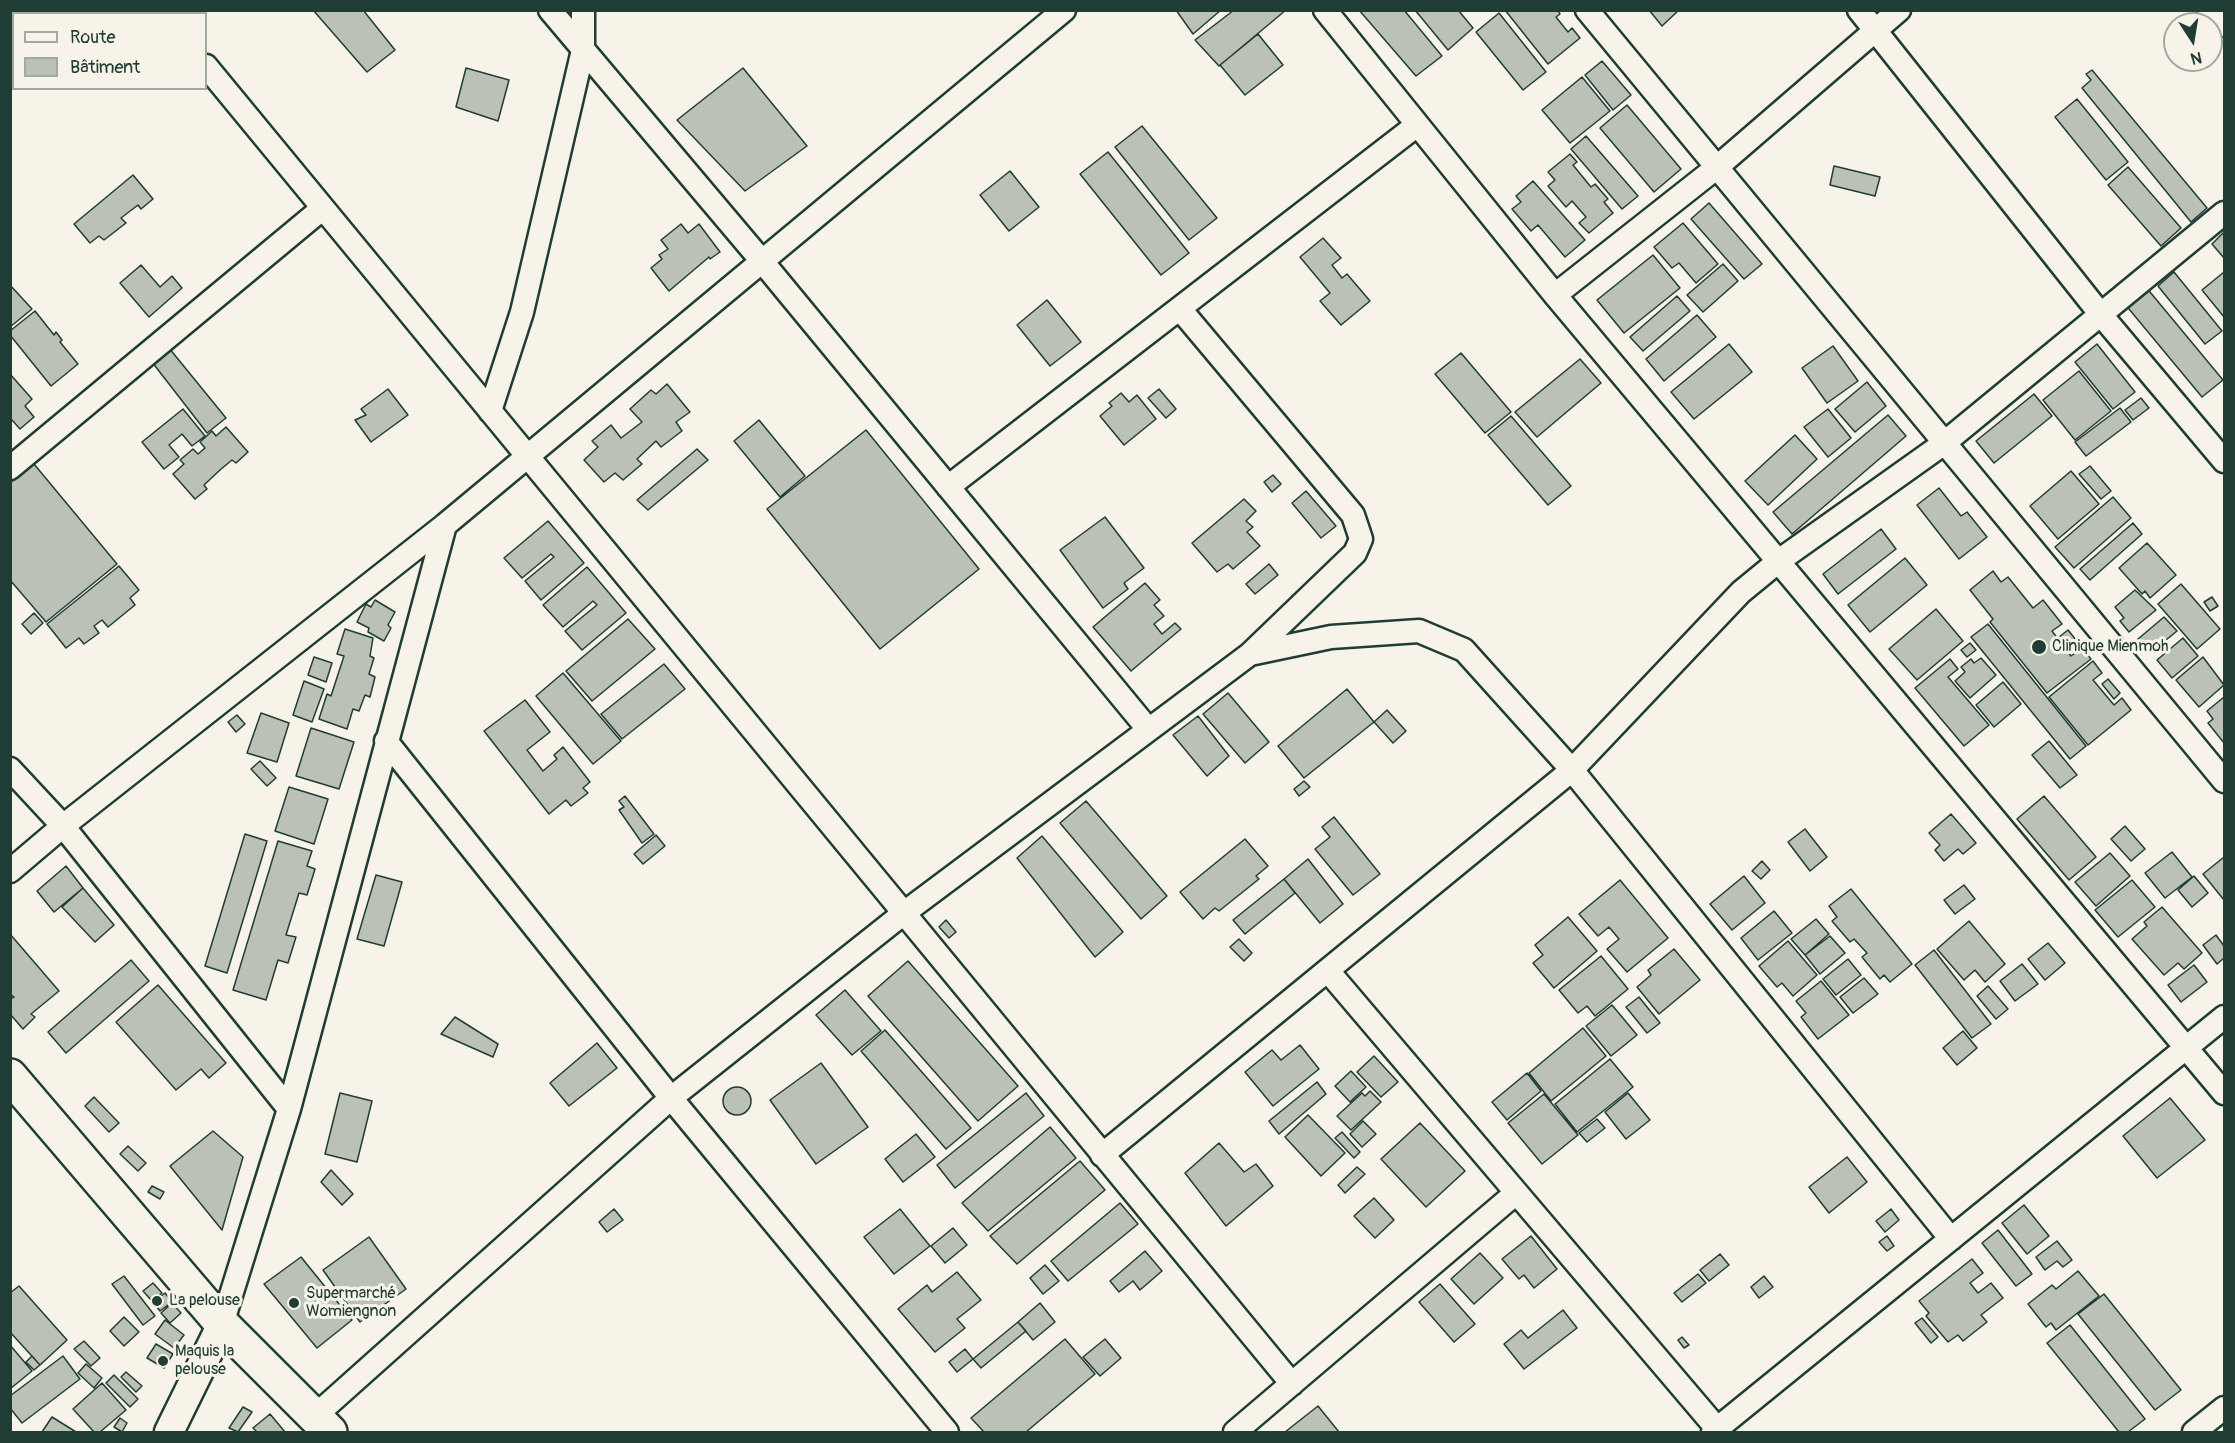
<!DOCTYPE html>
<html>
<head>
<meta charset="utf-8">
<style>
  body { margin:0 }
  #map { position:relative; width:2235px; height:1443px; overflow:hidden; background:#f7f3e8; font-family:Pangolin,sans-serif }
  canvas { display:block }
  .frame { position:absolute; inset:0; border:12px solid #1f3d34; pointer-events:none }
  .legend { position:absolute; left:12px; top:12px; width:195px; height:78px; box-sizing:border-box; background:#f7f3e8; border:2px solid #a1aaa0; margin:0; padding:8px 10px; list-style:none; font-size:18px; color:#1f3d34 }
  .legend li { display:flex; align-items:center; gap:12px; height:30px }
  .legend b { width:30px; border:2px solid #a1aaa0 }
  .north { position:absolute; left:2163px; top:12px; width:60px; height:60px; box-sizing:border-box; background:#f7f3e8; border:2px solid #a1aaa0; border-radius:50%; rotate:168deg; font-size:16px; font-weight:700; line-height:24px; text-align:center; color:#1f3d34 }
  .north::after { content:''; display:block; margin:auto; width:21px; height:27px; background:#1f3d34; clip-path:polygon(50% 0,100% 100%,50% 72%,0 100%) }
</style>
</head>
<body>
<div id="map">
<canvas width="2235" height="1443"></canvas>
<div class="frame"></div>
<ul class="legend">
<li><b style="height:8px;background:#f7f3e8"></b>Route</li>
<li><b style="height:16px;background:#bbc1b6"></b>Bâtiment</li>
</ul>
<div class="north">N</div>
</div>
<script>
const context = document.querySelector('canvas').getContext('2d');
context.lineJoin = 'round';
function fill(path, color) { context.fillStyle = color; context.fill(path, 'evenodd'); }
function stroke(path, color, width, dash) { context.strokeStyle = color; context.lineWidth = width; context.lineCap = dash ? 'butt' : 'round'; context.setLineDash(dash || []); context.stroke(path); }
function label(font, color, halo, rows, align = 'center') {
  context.font = font + ' Pangolin,sans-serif'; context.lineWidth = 6; context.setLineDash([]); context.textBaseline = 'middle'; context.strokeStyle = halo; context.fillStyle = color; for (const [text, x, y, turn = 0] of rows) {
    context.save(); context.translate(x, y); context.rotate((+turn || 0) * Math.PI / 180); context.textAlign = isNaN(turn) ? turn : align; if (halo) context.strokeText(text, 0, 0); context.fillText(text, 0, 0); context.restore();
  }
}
const building = new Path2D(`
  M313,10H363L395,50L367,72Z
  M1176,10H1221L1193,34Z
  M1234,10H1286L1219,66L1195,40Z
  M1359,10H1404L1442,56L1416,76Z
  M1415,10H1458L1473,28L1448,50Z
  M1505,10H1558L1560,14L1556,17L1568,32L1572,28L1580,38L1548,64Z
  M1649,10H1679L1662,26Z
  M1499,13L1546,72L1523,90L1476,32Z
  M1258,34L1283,65L1245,95L1220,65Z
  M1602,61L1631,95L1613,110L1585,75Z
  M466,68L509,80L498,121L456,107Z
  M743,68L807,146L745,191L677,120Z
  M2092,70L2207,208L2191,222L2082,88L2091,80L2086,74Z
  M1582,77L1610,111L1570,143L1542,110Z
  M2077,99L2128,162L2106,180L2055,117Z
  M1627,105L1681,169L1654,192L1600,128Z
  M1142,126L1217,218L1189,240L1115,147Z
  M1586,136L1638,196L1622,209L1571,149Z
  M1108,152L1189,253L1161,275L1080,174Z
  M1570,154L1577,162L1573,165L1591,187L1595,184L1608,199L1604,202L1613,213L1589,233L1579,223L1586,217L1572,201L1566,207L1548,186L1555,180L1548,172Z
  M1834,166L1880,177L1875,196L1830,185Z
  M2128,167L2181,228L2161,246L2108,185Z
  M1010,171L1039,207L1009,231L980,195Z
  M133,175L153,199L141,209L138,205L121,218L126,223L104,240L99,236L90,243L74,224Z
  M1533,181L1585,240L1565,257L1538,225L1531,231L1512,209L1521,202L1516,196Z
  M1709,203L1762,264L1744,279L1691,219Z
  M1683,223L1718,264L1696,283L1679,263L1672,268L1654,247Z
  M681,224L688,233L699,224L720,252L710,259L709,257L669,291L651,268L662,259L659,255L668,249L661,240Z
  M2223,233L2224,235V258L2212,244Z
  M1323,238L1341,258L1332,265L1342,278L1347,274L1370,301L1341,325L1320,301L1330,293L1300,257Z
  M1653,255L1680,288L1624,333L1597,300Z
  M1723,264L1738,281L1703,312L1687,295Z
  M141,265L160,287L172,276L182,288L149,317L120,283Z
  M2174,272L2222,331L2205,344L2158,286Z
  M2224,272V317L2202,290Z
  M10,285L32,309L10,327Z
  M2145,286L2223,380L2202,397L2124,303Z
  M1677,296L1690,311L1643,351L1630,337Z
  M1047,300L1081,342L1050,366L1017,325Z
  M35,311L54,335L56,332L62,340L60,342L78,364L51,386L10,335V331Z
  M1697,315L1716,337L1664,381L1646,359Z
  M1729,344L1752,372L1694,419L1671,392Z
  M2097,344L2135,392L2113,409L2075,362Z
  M1833,346L1858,381L1827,403L1802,368Z
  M169,348L226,418L207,433L152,362Z
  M1461,353L1511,412L1485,433L1435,374Z
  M1580,359L1601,383L1537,437L1515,412Z
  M2079,371L2111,411L2075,440L2043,400Z
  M10,374L32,399L25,406L34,417L20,429L12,420L10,422Z
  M1867,382L1886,406L1855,432L1835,409Z
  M667,384L690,412L676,422L682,431L661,447L656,441L637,459L642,464L623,480L615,473L604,482L584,460L598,447L592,441L611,425L621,438L642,422L630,409L651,390L656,394Z
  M388,389L408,415L371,442L355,420L366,415L361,409Z
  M1159,389L1176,409L1166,418L1148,398Z
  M1121,393L1129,402L1137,395L1156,419L1124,445L1100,416L1112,406L1109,403Z
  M2034,394L2052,416L1994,463L1976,441Z
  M2141,398L2149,408L2133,420L2125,410Z
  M2120,408L2131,422L2086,456L2075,442Z
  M183,409L205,436L192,446L182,434L169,445L179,457L164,469L142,442Z
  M1828,409L1851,438L1828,457L1804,427Z
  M1888,415L1906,436L1792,534L1773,512Z
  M1511,416L1571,486L1548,505L1488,435Z
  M759,420L805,476L780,497L734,441Z
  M226,427L248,452L236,463L232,460L220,470L204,485L207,489L195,499L173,474L184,464L180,460L193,449L198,454L205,448L200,442L212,431L216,436Z
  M866,430L979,569L880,649L767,509Z
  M1795,435L1817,459L1768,505L1745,481Z
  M697,449L708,460L648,510L637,500Z
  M34,464L117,564L46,622L10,580V483Z
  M2090,466L2111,491L2101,499L2079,474Z
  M2071,471L2099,504L2058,539L2030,506Z
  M1273,475L1281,484L1272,492L1264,482Z
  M1939,488L1961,516L1967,512L1987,537L1959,559L1917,505Z
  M1306,491L1336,526L1321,538L1292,503Z
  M2113,497L2131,518L2074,568L2055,547Z
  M1244,499L1256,511L1246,521L1253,527L1247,532L1260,546L1233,569L1228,564L1217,572L1192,543Z
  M1105,517L1144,568L1124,583L1128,589L1103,608L1060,550Z
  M548,521L584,563L541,600L525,581L554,557L551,554L522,578L504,558Z
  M2133,523L2142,534L2090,580L2080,569Z
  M1881,529L1896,549L1838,594L1823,574Z
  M2147,543L2176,575L2150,598L2145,591L2142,594L2119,568Z
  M1905,558L1927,585L1870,632L1848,605Z
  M1269,564L1278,575L1255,594L1246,584Z
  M119,566L139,590L130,598L135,605L108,627L102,620L94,626L99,633L84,644L79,638L66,648L47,624Z
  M587,567L626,613L582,650L565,631L597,605L593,601L563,627L543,605Z
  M1993,571L2001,582L2008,577L2033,608L2043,600L2062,624L2052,631L2071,656L2082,648L2091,659L2047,693L1990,622L1993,619L1970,590Z
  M1145,583L1160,600L1154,605L1164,616L1154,624L1162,634L1175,623L1181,629L1131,671L1093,627Z
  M2181,584L2220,629L2197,649L2158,604Z
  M2135,590L2156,610L2129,632L2120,621L2124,618L2115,607Z
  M2212,597L2218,606L2210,611L2204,602Z
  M375,600L395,612L388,625L391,628L384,641L368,632L369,628L357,622L366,604L371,607Z
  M1936,609L1963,641L1917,680L1889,649Z
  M34,613L43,623L31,634L22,624Z
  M2164,617L2177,631L2150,653L2138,639Z
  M628,619L655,649L592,701L566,671Z
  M1988,624L2086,746L2070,759L1971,637Z
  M345,629L373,638L370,656L374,658L369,674L375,677L370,697L365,695L359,711L353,709L347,729L319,719L327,694L331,696L344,656L337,654Z
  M2068,630L2080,645L2072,651L2059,637Z
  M2183,638L2198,656L2172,678L2157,660Z
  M1970,643L1976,650L1967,657L1961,650Z
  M314,657L332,663L326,682L308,675Z
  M2203,657L2224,685L2199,707L2176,680Z
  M1981,658L1996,675L1970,698L1955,681L1965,672L1961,667L1971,659L1974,663Z
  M1950,659L1958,669L1948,677L1989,725L1964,746L1915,688Z
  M2093,661L2102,673L2093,680L2114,705L2122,698L2131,710L2088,745L2049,697Z
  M664,664L685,689L622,739L601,714Z
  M563,673L621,741L593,764L536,696Z
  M2108,679L2120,693L2114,699L2102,684Z
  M304,681L324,689L312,722L293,715Z
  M2003,682L2021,704L1994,727L1976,705Z
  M1347,689L1374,722L1304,778L1278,746Z
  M1228,693L1269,742L1245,763L1203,714Z
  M2224,697V743L2208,723L2213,719L2207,711Z
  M525,700L550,732L527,750L543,771L557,759L554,755L563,747L590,782L583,788L588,793L571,806L566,800L549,814L484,731Z
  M1387,710L1406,731L1393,743L1374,722Z
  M261,713L289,723L277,762L247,753Z
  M237,715L245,724L236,732L228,722Z
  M1198,716L1229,756L1207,776L1173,735Z
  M311,728L354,742L339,789L296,776Z
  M2049,741L2077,775L2060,788L2032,755Z
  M260,761L276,778L267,786L251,769Z
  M1304,781L1310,787L1299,796L1294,789Z
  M289,787L328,799L314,844L275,831Z
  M625,796L654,834L642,843L619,810L624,807L619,801Z
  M2044,796L2096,857L2069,880L2017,819Z
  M1086,801L1167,896L1141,919L1060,823Z
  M1951,814L1976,843L1963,854L1958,849L1944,861L1935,850L1940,845L1929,833Z
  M1334,817L1380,874L1353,895L1315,849L1330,837L1322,827Z
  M2125,826L2145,849L2131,861L2111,839Z
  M1805,829L1827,857L1810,871L1788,842Z
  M245,834L267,841L227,973L205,966Z
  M656,835L665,846L643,864L634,854Z
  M1042,836L1123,932L1095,957L1017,858Z
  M1245,839L1268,866L1256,876L1259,879L1219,911L1215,908L1203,919L1180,892Z
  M278,841L312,851L307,866L315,869L307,895L299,893L286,935L296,937L288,963L278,960L266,1000L233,990Z
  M2172,852L2192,877L2165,898L2145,873Z
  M2110,853L2130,876L2096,906L2075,882Z
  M2224,857V900L2203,874Z
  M1308,859L1343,904L1320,923L1284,879Z
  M1762,861L1770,870L1761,879L1752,871Z
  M66,866L83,888L54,912L37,891Z
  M376,875L402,882L384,946L357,939Z
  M1744,876L1765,903L1732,930L1710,904Z
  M2194,876L2208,893L2192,907L2178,890Z
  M1284,879L1295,893L1245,934L1233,920Z
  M1620,880L1668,938L1627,972L1607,949L1619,939L1609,927L1598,936L1579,914Z
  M2132,880L2155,907L2118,937L2095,910Z
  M1964,885L1975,899L1955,914L1944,900Z
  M83,888L114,925L95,942L62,907Z
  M1851,889L1912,964L1890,982L1884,975L1880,979L1862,957L1867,953L1854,939L1850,942L1832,921L1837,917L1829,906Z
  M2162,907L2202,953L2184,969L2178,963L2164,975L2132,939L2147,926L2144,922Z
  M1774,911L1792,933L1758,960L1741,938Z
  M1568,917L1597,951L1554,988L1533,963L1543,955L1535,945Z
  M1816,919L1829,934L1805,955L1791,939Z
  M946,920L956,932L949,938L939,927Z
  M1969,921L2005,964L1985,982L1975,970L1964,980L1937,949Z
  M10,934L59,991L31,1014L35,1017L23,1029L10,1014V999L14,997L10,994Z
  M2216,935L2224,946V958L2217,964L2203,945Z
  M1830,936L1845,953L1820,974L1805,955Z
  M1239,939L1252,953L1244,961L1230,947Z
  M1788,941L1817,975L1793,996L1782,983L1777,987L1759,966Z
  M2048,943L2065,963L2045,980L2028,959Z
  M1674,949L1700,980L1659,1014L1637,987L1651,975L1648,970Z
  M1934,950L1991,1024L1972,1038L1915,965Z
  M1601,956L1628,989L1595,1016L1587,1006L1578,1013L1559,990Z
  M1848,959L1861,975L1836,995L1823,979Z
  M131,960L149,981L66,1053L48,1032Z
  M908,961L1018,1086L978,1121L868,996Z
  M2022,964L2038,984L2015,1001L2000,981Z
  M2194,965L2207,982L2181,1002L2168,985Z
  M1864,978L1878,994L1853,1013L1840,997Z
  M1821,981L1849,1015L1818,1039L1801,1017L1806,1013L1796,1001Z
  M158,985L226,1063L209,1078L201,1069L176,1090L116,1022Z
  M1988,986L2008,1009L1996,1019L1977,996Z
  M845,990L881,1031L852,1055L816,1015Z
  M1639,997L1660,1023L1647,1033L1626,1007Z
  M1612,1005L1637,1035L1611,1056L1586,1026Z
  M455,1017L498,1044L493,1057L441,1034Z
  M1583,1028L1606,1056L1551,1101L1529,1073Z
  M885,1030L971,1128L946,1149L861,1051Z
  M1963,1031L1977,1048L1957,1065L1943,1048Z
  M597,1043L617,1068L569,1106L550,1083Z
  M1300,1045L1319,1069L1273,1106L1245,1072L1272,1050L1281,1060Z
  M1374,1056L1398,1082L1381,1097L1357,1072Z
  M1610,1059L1633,1087L1577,1132L1555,1104Z
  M821,1063L868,1127L816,1164L770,1100Z
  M1351,1071L1366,1087L1350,1102L1335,1086Z
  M1527,1073L1541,1091L1507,1120L1492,1102Z
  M1317,1082L1326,1094L1279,1134L1269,1121Z
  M723 1101a14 14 0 1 1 28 0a14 14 0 1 1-28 0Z
  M1370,1091L1381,1102L1351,1130L1337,1116L1362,1093L1365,1096Z
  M340,1093L372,1101L357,1162L325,1154Z
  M1026,1093L1044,1116L955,1188L937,1165Z
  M1628,1093L1650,1120L1626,1139L1605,1112Z
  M1544,1094L1578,1135L1542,1164L1508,1123Z
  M94,1097L119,1123L109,1132L85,1106Z
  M2170,1098L2205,1140L2157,1178L2123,1136Z
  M1308,1115L1345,1153L1321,1176L1285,1137Z
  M1597,1119L1605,1128L1587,1142L1579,1133Z
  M1363,1121L1376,1134L1362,1147L1350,1134Z
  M1420,1123L1465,1171L1426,1207L1381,1159Z
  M1050,1127L1076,1158L988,1231L962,1203Z
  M213,1131L243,1157L222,1230L170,1166Z
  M1342,1132L1360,1152L1354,1158L1335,1138Z
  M916,1134L935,1157L903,1182L885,1159Z
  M1219,1143L1244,1172L1256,1164L1273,1186L1226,1226L1185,1173Z
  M128,1146L146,1163L138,1171L120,1154Z
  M1847,1157L1867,1182L1829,1213L1809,1187Z
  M1080,1161L1105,1190L1017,1264L990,1236Z
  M1357,1167L1365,1174L1345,1193L1338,1185Z
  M331,1170L353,1194L342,1205L321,1182Z
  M152,1186L164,1192L160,1199L148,1192Z
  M1374,1198L1394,1220L1375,1238L1354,1216Z
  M1120,1203L1138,1224L1068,1281L1051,1261Z
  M2024,1205L2049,1236L2027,1254L2002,1223Z
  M614,1209L623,1220L607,1232L599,1222Z
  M900,1209L930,1246L894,1274L864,1237Z
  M1891,1209L1899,1220L1885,1232L1876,1221Z
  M953,1228L967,1245L945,1263L931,1246Z
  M1998,1230L2032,1274L2016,1286L1982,1243Z
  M1531,1236L1557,1269L1534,1288L1524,1275L1519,1279L1502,1259Z
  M1887,1236L1894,1246L1887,1251L1879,1242Z
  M369,1237L406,1289L360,1322L323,1270Z
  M2057,1241L2072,1260L2063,1267L2057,1261L2045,1270L2036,1257Z
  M1145,1251L1162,1271L1140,1290L1133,1281L1119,1292L1110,1281Z
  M1480,1253L1503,1278L1474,1304L1451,1279Z
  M1720,1254L1729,1265L1709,1281L1700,1270Z
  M301,1257L352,1320L317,1348L264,1284Z
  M1972,1259L1983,1273L1970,1283L1978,1293L1991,1283L2003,1298L1981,1315L1987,1322L1963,1341L1958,1335L1948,1342L1926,1316L1929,1313L1919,1301Z
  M1045,1265L1059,1281L1043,1294L1030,1278Z
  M2078,1271L2099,1296L2056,1330L2051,1323L2046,1327L2028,1304L2052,1285L2056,1289Z
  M957,1272L981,1300L957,1319L965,1328L935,1352L898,1309L927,1285L932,1292Z
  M1698,1274L1706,1283L1682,1302L1674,1293Z
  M124,1276L155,1316L143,1325L112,1284Z
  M1764,1276L1773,1287L1759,1298L1751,1287Z
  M153,1283L162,1293L152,1301L143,1291Z
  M1440,1284L1475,1324L1454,1342L1419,1302Z
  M19,1286L67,1340L40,1365L10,1332V1293Z
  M165,1293L172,1302L160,1311L153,1302Z
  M2104,1294L2181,1390L2155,1410L2078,1314Z
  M172,1303L181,1313L170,1323L161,1313Z
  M1040,1303L1055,1322L1033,1340L1018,1322Z
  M1563,1310L1577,1328L1524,1369L1504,1344L1521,1330L1528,1338Z
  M124,1317L139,1332L124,1346L110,1331Z
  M1922,1318L1938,1337L1931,1343L1915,1323Z
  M165,1320L184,1335L174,1348L155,1334Z
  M1018,1322L1026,1331L981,1368L973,1359Z
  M2070,1325L2145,1419L2128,1432H2119L2047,1343Z
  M1682,1337L1689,1345L1684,1348L1678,1340Z
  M1065,1339L1095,1374L1026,1432H984L971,1418Z
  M1105,1339L1121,1358L1100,1376L1083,1357Z
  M84,1341L100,1358L91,1366L74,1349Z
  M156,1344L173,1354L164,1368L147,1358Z
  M10,1345L32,1371L10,1389Z
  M965,1349L973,1359L957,1372L949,1362Z
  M32,1356L40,1365L34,1370L26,1362Z
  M63,1356L80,1379L22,1423L10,1408V1396Z
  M86,1364L102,1378L94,1388L78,1373Z
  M126,1372L142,1386L136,1392L121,1377Z
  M114,1375L138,1399L130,1407L106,1383Z
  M102,1383L126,1410L100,1432H94L73,1409Z
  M1318,1406L1339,1432H1285Z
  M243,1407L252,1412L238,1432L229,1428Z
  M270,1414L285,1432H257L253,1428Z
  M52,1417L76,1432H42Z
  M120,1418L127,1423L122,1432L114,1427Z`);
const minor = new Path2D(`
  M160,10L162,14
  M550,10L761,260L1148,729
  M1325,10L1555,295L2224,1093
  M1587,10L2224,781
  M1859,10L2102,316L2224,461
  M2209,10L2224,25
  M79,14L83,10
  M206,66L1292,1384
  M10,68L14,66
  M1555,295L1716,168L1899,10
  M490,411L522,312L583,50V10
  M10,468L323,208
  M948,487L1417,125
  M1250,654L1331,637L1419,631L1464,650L1572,770L1951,1239
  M386,741L671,1098L947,1432
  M10,769L63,826L289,1109
  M10,871L63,826L445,525L1064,10
  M1328,971L1720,1432
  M1102,1155L1572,770L1741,592L1780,560L1943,444L2224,213
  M222,1324L289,1109L445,525
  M315,1416L671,1098L904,913L1250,654L1355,553L1361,539L1353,515L1180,309
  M1235,1432L1516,1193
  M1713,1432L2224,1017
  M2194,1432L2224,1408`);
const tertiary = new Path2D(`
  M169,1432L222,1324`);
const secondary = new Path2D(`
  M10,1076L222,1324L330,1432`);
const markers = [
  [2039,647,8,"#1f3d34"],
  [157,1301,6,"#1f3d34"],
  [294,1303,6,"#1f3d34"],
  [163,1361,6,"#1f3d34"]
];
const poiNames = [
  ["Clinique Mienmoh",2052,647],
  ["Supermarché",306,1294],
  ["Womiengnon",306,1312],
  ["La pelouse",169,1301],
  ["Maquis la",175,1352],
  ["pelouse",175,1370]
];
fill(building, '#bbc1b6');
stroke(building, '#1f3d34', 1.5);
stroke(minor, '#1f3d34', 27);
stroke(tertiary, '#1f3d34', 33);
stroke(secondary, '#1f3d34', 38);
stroke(minor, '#f7f3e8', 22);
stroke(tertiary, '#f7f3e8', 28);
stroke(secondary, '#f7f3e8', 33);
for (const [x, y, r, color] of markers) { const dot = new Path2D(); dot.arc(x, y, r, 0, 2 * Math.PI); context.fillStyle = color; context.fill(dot); stroke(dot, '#f7f3e8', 2); }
label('16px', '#1f3d34', '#f7f3e8', poiNames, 'left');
</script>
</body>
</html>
